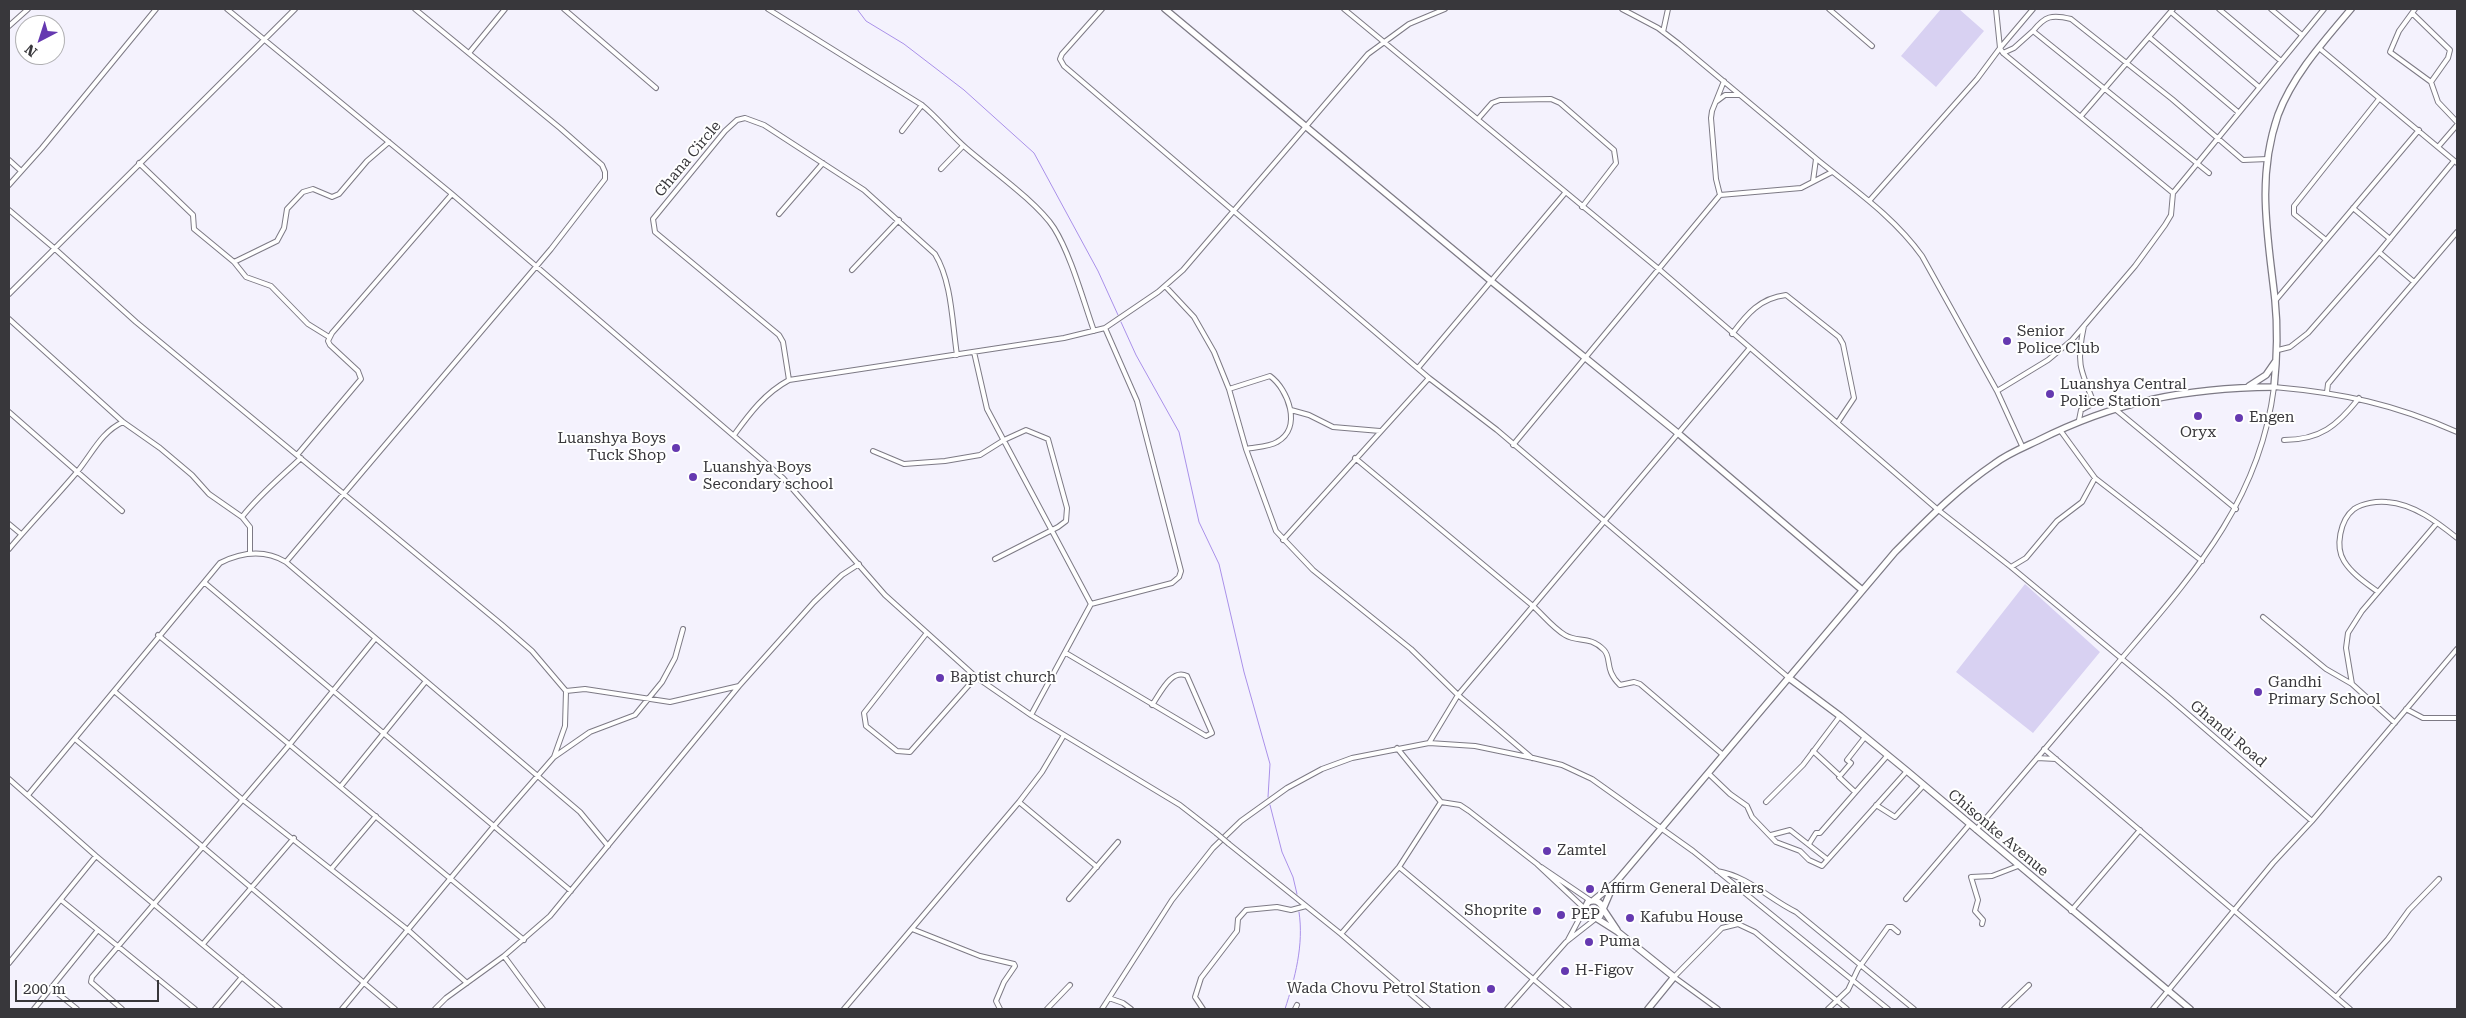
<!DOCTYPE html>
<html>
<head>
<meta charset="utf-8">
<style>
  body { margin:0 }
  #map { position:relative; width:2466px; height:1018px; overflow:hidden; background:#f4f2fd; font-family:"Roboto Serif",serif }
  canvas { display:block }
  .frame { position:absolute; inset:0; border:10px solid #38373b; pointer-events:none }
  .north { position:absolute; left:15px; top:15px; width:50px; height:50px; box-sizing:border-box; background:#fff; border:1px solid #afafb1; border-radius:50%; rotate:220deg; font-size:14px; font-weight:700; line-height:20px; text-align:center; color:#38373b }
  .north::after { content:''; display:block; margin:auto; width:18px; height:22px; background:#6539b0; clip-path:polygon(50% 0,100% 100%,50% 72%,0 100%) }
  .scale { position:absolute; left:15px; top:980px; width:144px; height:22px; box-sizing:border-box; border:2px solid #38373b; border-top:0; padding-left:6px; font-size:15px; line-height:18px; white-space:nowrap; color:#38373b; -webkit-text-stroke:4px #fff; paint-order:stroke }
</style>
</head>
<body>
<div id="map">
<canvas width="2466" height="1018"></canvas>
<div class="frame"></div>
<div class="north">N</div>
<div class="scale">200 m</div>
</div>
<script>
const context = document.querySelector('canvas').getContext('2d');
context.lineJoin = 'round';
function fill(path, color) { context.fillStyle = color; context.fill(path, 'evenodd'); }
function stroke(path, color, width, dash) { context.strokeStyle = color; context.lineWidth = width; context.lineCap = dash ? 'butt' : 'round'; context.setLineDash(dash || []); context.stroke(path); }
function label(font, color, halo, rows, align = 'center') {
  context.font = font + ' "Roboto Serif",serif'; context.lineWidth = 4; context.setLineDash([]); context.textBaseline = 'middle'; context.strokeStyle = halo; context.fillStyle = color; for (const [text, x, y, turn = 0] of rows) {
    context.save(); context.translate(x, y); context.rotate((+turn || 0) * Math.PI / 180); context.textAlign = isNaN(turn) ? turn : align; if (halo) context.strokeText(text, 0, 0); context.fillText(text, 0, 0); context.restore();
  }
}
const green = new Path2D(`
  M1941,9H1959L1984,31L1936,87L1901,56Z
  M2025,584L2100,652L2033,733L1956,672Z`);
const stream = new Path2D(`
  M857,9L866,21L904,44L964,90L1034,153L1098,271L1118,315
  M1121,322L1136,355L1179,432L1199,522L1219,564L1244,672L1270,764L1268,797
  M1270,805L1282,852L1293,877L1297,894
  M1285,1009C1295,978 1304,945 1299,912`);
const street = new Path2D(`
  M227,9L452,194L783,478L885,595L976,677L1031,715L1180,805L1216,833
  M564,9L656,88
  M768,9L922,105C938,118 950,134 966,148C990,169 1037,202 1054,228C1071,255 1083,300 1094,331
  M1102,9L1062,54L1060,59L1064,66L1429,378L1497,430L1789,678
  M1344,9L1660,270L1937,509L2011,567L2168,697L2312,821
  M1622,9L1658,28L1679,44C1726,83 1772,122 1819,161C1856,191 1894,217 1922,256L1997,391L2023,448
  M1829,9L1872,46
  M2219,9L2281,61
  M2271,9L2302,35
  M2415,9L2399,31L2390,52L2431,82L2438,102L2457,122
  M2171,12L2259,87
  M2412,13L2450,50L2448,58L2431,82
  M9,26L28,9
  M2033,31C2045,16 2052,14 2071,19L2172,99L2243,160L2268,159
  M1663,32L1668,9
  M2149,37L2238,112
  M2319,48L2457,163
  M469,53L505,9
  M2003,53L2014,48L2033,31L2209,173
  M1717,101L1725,95H1740
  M2081,116L2173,9
  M1478,119L1492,103L1500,100L1551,99L1560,103L1614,150L1616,163L1582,207
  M902,131L922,105
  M2438,147L2457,125
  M9,160L20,170
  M139,163L193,215L194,229L234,262L246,277L271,286L308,324L329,337
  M941,169L963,146
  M1813,181L1816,159
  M9,185L42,148L156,9
  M2173,193L2324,9
  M1720,195L1716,179L1711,118L1712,111L1724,81
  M1870,200L1977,79L2000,48L1996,9
  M2353,208L2390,239
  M9,210L54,248L136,322L501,624L532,651L566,691L585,689L670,702L739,686
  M779,214L823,163
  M2326,240L2294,214V206L2379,99
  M2379,252L2414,282
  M234,262L277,241L284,228L287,209L303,192L313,189L332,197L339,194L367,161L389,142
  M852,270L899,220
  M1165,286L1194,317L1214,352L1229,389L1246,449L1276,531L1313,570L1411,649L1458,695L1429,743
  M9,294L295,9
  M2275,301L2419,130
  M9,319L123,422L160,448L192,475L209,494L242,517L250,527V552
  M1732,334C1747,314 1760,298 1786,295L1839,337L1843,344L1854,398L1838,422
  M2278,350L2290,347L2308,333L2379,252L2454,161
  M974,352L987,409L1091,604
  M1418,368L1565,193
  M789,380L783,342L779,335L655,232L653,219L725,131L737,120L745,118L764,125L864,190L935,254C952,282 952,322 957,355
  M1229,389L1270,376C1288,389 1303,428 1277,442C1269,447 1255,447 1246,449
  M1997,391L2048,360L2072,340L2135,266L2165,225L2171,215L2173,193L2003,53L2000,48L2033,9
  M2327,392L2328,384L2347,361L2457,232
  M2115,409L2236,509
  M1291,410L1309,415L1333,427L1380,431
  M9,412L122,511
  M2079,420L2081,410L2094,403C2080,370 2076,362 2084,326
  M2060,430L2095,478L2202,561
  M734,435C750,413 765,393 789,380L1064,338L1105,328L1158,292L1183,270L1368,54L1409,24L1445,9
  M2284,440C2320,440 2337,426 2359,398
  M1513,445L1720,195L1801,188L1832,172
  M873,451L904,464L945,461L980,455L1004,440L1026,430L1048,439L1067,508L1066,521L1058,527L995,559
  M297,455L361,379L358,371L330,345L328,341L332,333L452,194
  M1355,458L1533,606L1749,349
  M242,517C259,495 281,477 301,458
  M9,524L21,534
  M1283,540L1429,378
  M9,549C31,523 55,498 77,472C92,454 101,432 123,422
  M286,562L551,249L605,179V172L602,165L560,128L415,9
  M2011,567L2026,558L2057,521L2082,502L2095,478
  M205,583L571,891
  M2378,592C2366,583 2352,574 2344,561C2335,547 2340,520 2354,509C2363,503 2377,501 2387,502C2414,504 2437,522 2457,538
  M2263,617L2326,669L2352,684
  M926,634L864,713L866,726L897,751L910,752L976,677
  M158,635L524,940
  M1066,653L1206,736L1212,733L1187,676C1171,668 1160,694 1152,705
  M114,691L243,800L408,930L467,983
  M2406,709L2423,718H2457
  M1031,715L1091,604L1172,583L1179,577L1181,571L1137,401L1105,328
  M2395,723L2352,684L2346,648L2348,633L2362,611L2437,523
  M75,739L395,1009
  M1397,748L1441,802L1460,805L1469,811L1537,864L1585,909
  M2044,749L2350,1009
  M1813,751L1840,776
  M554,757L590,732L635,715L662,682L675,658L683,629
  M1532,758L1458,695L1533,606C1543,615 1553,628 1565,635C1578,643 1589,635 1604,650C1612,658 1604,670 1620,685L1634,682L1640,684L1722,754
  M2037,758L2056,759
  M1708,773L1730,794L1747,806L1752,817L1776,842L1800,851L1809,860L1822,866L1907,771
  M9,779L96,856L280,1009
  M341,786L426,681
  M1855,792L1839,777L1851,763L1847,760L1865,737
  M28,795L220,563C242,552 264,549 286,562L580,812L608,846
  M1019,802L1097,867
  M1766,802L1803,765L1840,716
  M1876,805L1895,817L1923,786
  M1976,830C2021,777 2066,724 2111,671C2186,582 2259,507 2274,387C2342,393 2394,404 2457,432
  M1771,835L1790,830L1827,859
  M1229,844L1341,934L1428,1009
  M1809,844L1816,833H1820L1887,756
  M1399,867L1569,1009
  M1541,867L1591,901
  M332,868L376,816
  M1717,871C1748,876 1769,899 1796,912L1914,1009
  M1069,899L1118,842
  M1906,899L1969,825
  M61,900L195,1009
  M2071,911L2140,830
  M1982,924L1983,920L1975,911L1978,900L1971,877L1992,876L2018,866
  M912,929L980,956L1014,964L1015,966L1004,982L996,1001L1000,1009
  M1341,934L1399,867L1441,802
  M1568,940L1584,910
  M203,944L294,838
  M504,956L543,1009
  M9,963L96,856
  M51,988L77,1009
  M2336,997L2388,939L2409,910L2439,879
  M1109,998L1123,1003L1131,1009
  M34,1009L98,930
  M122,1009L91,982L92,977L290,744L375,639
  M215,1009L242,977
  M342,1009L494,826L554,757L565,726L566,691
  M435,1009L446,998L504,956L550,916L739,686L814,602L842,575L859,564
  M844,1009L1019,802L1042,772L1064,735
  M1047,1009L1070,985
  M1102,1009L1172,900L1213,848L1241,821L1287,788L1322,769L1352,758L1429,743L1475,746L1533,758L1562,765L1592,779L1693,851L1888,1009
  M1203,1009L1195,997L1201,978L1237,931L1238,919L1246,910L1277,907L1291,910L1306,906
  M1295,1009L1297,1005
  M1507,1009L1566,942L1594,920
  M1718,1009L1674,977L1722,928L1738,924L1755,932L1847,1009
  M1828,1009L1848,990L1858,969L1888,927H1892L1898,932
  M2004,1009L2029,985
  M2153,1009L2273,863L2312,821L2457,649`);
const secondary = new Path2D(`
  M1165,9L1491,281L1679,434L1861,589
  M2249,386L2266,375L2275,362
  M1789,678L1840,716L1907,771L2190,1009
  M1594,900L1616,882L1895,552C1926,521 1957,489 1994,464C2007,454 2022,448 2037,441C2116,401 2186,388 2274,387C2277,358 2278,329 2275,300C2268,236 2256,179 2278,115C2293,75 2324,41 2351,9
  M1603,908C1600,901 1595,899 1588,902L1584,910L1587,915L1592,919L1600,916L1612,888
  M1603,909L1617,930
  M1596,918L1618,932L1674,977L1648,1009`);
const streetBridge = new Path2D(`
  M1216,833L1229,844`);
const markers = [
  [2007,341,5,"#6539b0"],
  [2050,394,5,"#6539b0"],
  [2198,416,5,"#6539b0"],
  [2239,418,5,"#6539b0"],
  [676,448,5,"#6539b0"],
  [693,477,5,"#6539b0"],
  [940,678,5,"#6539b0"],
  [2258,692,5,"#6539b0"],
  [1547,851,5,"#6539b0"],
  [1590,889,5,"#6539b0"],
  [1537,911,5,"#6539b0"],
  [1561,915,5,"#6539b0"],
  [1630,918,5,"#6539b0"],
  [1589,942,5,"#6539b0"],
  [1565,971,5,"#6539b0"],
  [1491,989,5,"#6539b0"]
];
const streetNames = [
  ["Ghana Circle",688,159,-50],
  ["Ghandi Road",2228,734,40],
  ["Chisonke Avenue",1998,833,40]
];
const poiNames = [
  ["Senior",2017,332],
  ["Police Club",2017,349],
  ["Luanshya Central",2060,385],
  ["Police Station",2060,402],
  ["Engen",2249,418],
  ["Oryx",2198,433,"center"],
  ["Luanshya Boys",666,439,"right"],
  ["Tuck Shop",666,456,"right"],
  ["Luanshya Boys",703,468],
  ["Secondary school",703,485],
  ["Baptist church",950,678],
  ["Gandhi",2268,683],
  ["Primary School",2268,700],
  ["Zamtel",1557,851],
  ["Affirm General Dealers",1600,889],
  ["Shoprite",1527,911,"right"],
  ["PEP",1571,915],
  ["Kafubu House",1640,918],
  ["Puma",1599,942],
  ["H-Figov",1575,971],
  ["Wada Chovu Petrol Station",1481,989,"right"]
];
fill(green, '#d8d1f2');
stroke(stream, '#a990e9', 1);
stroke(street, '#7d7a85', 6);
stroke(secondary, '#7d7a85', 8);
stroke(street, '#fff', 4);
stroke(secondary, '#fff', 5.5);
stroke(streetBridge, '#7d7a85', 6, []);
stroke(streetBridge, '#fff', 4);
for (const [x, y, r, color] of markers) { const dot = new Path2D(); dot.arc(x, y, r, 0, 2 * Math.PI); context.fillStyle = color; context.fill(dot); stroke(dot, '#fff', 2); }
label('15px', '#38373b', '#fff', streetNames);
label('15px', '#38373b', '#fff', poiNames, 'left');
</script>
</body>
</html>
